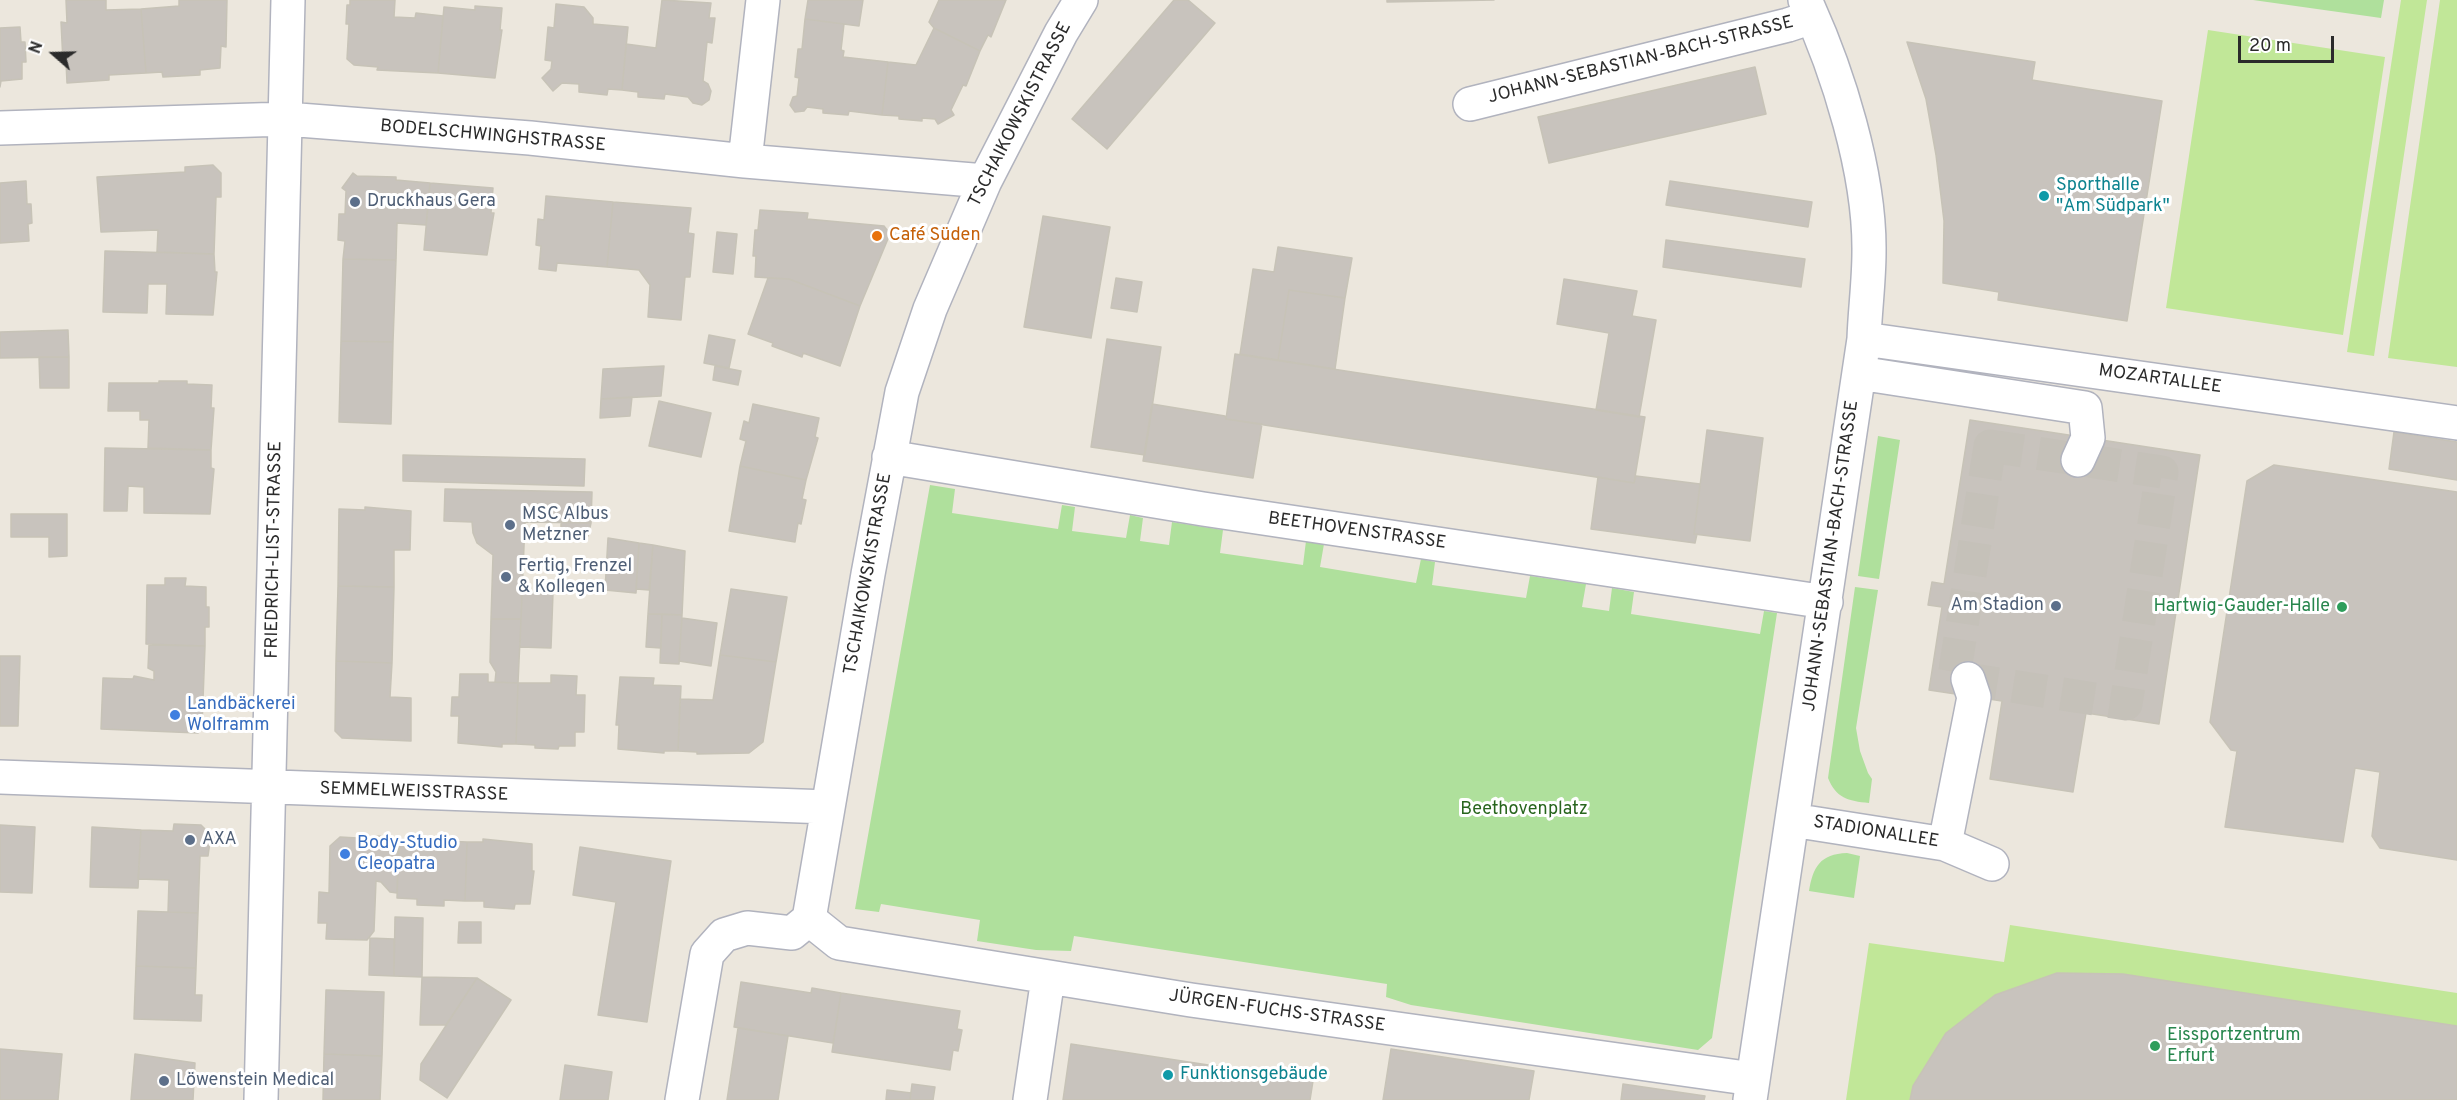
<!DOCTYPE html>
<html>
<head>
<meta charset="utf-8">
<style>
  body { margin:0 }
  #map { position:relative; width:2457px; height:1100px; overflow:hidden; background:#ece7dd; font-family:Overpass,sans-serif }
  canvas { display:block }
  .north { position:absolute; left:24px; top:24px; width:60px; height:60px; -webkit-text-stroke:4px #fff; paint-order:stroke; rotate:290deg; font-size:16px; font-weight:700; line-height:24px; text-align:center; color:#2b2b2b }
  .north::after { content:''; display:block; margin:auto; width:21px; height:27px; background:#2b2b2b; clip-path:polygon(50% 0,100% 100%,50% 72%,0 100%) }
  .scale { position:absolute; left:2238px; top:36px; width:96px; height:27px; box-sizing:border-box; border:3px solid #2b2b2b; border-top:0; padding-left:8px; font-size:18px; line-height:21px; white-space:nowrap; color:#2b2b2b; -webkit-text-stroke:4px #fff; paint-order:stroke }
</style>
</head>
<body>
<div id="map">
<canvas width="2457" height="1100"></canvas>
<div class="north">N</div>
<div class="scale">20 m</div>
</div>
<script>
const context = document.querySelector('canvas').getContext('2d');
context.lineJoin = 'round';
function fill(path, color) { context.fillStyle = color; context.fill(path, 'evenodd'); }
function stroke(path, color, width, dash) { context.strokeStyle = color; context.lineWidth = width; context.lineCap = dash ? 'butt' : 'round'; context.setLineDash(dash || []); context.stroke(path); }
function label(font, color, halo, rows, align = 'center') {
  context.font = font + ' Overpass,sans-serif'; context.lineWidth = 6; context.setLineDash([]); context.textBaseline = 'middle'; context.strokeStyle = halo; context.fillStyle = color; for (const [text, x, y, turn = 0] of rows) {
    context.save(); context.translate(x, y); context.rotate((+turn || 0) * Math.PI / 180); context.textAlign = isNaN(turn) ? turn : align; if (halo) context.strokeText(text, 0, 0); context.fillText(text, 0, 0); context.restore();
  }
}
const green = new Path2D(`
  M2253,0H2384L2381,18Z
  M1878,436L1900,440L1879,579L1858,576Z
  M930,485L955,489L952,513L1058,529L1062,505L1075,507L1072,531L1126,538L1130,515L1143,518L1140,541L1169,545L1172,522L1223,530L1220,553L1303,565L1306,541L1324,544L1320,567L1416,583L1421,559L1435,562L1432,585L1526,598L1530,576L1586,584L1582,607L1609,611L1612,588L1634,592L1631,614L1760,634L1764,611L1777,613L1712,1038L1698,1050L1411,1005L1386,997L1387,984L1074,936L1071,951L1036,950L977,941L980,920L881,904L879,912L855,909Z
  M1855,587L1878,590L1856,728L1860,751L1868,773L1872,779L1869,803C1848,801 1836,798 1828,778Z
  M1847,853L1860,856L1854,898L1809,891C1813,867 1820,854 1847,853Z`);
const pitch = new Path2D(`
  M2401,0H2427L2374,356L2347,352Z
  M2440,0H2457V367L2388,358Z
  M2208,30L2385,57L2343,335L2166,308Z
  M2010,925L2457,993V1100H1846L1869,943L2004,962Z`);
const building = new Path2D(`
  M66,0H106V10L141,9L146,73L109,75V80L67,83L66,62H63L61,22L67,23Z
  M179,0H227L226,47L221,46L220,68L200,70V75L163,77L162,72L146,73L141,9L179,6Z
  M350,0H395L394,17L415,18L416,13L443,16L438,73L377,70L378,67L354,65L347,59L349,24H346L347,5H350Z
  M662,0L711,3L709,18H715L712,43L707,42L703,81L708,84L711,91L709,100L702,105L693,103L688,97L665,94L664,99L638,97V92L622,90L626,44L656,48Z
  M808,0H863L859,26L805,19Z
  M939,0H1006L991,37L988,35L980,51L934,28L929,22Z
  M1174,0H1188L1215,23L1107,149L1072,119Z
  M1387,0H1494L1387,2Z
  M556,4L584,7L593,18V24L628,27L622,90L608,89L607,95L579,92V84L562,83L553,91L542,78L551,69L552,61L545,60L548,27L554,28Z
  M475,6L502,8L500,30H502L495,78L438,73L444,7L475,10Z
  M805,19L844,24L841,50L844,51L843,57L888,62L882,115L849,111L848,115L823,113V109L807,107L804,111L795,112L790,105L793,97L797,96L799,78L795,77L798,49H802Z
  M20,27L21,42H25L26,62H22V79L1,81L0,87V28Z
  M934,28L980,51L966,86L963,85L951,110L954,115L938,124L935,119L922,118V121L899,119V116L882,115L888,62L916,65Z
  M1907,42L2035,62L2032,80L2162,101L2127,321L1998,300L1999,292L1943,283L1944,221L1936,155L1926,99Z
  M1755,67L1766,114L1549,163L1538,117Z
  M213,165L221,173V197H216L214,254L157,252L158,230L101,232L97,177L185,172V167Z
  M353,173L357,176L396,177V180L430,183L426,225L397,223L396,260L343,259L345,241L338,240L339,214H345L346,191L342,188Z
  M26,181L27,204H31L32,223L28,224L29,241L0,243V183Z
  M1670,181L1812,202L1808,227L1666,205Z
  M430,183L493,188L491,213H494L487,255L424,250Z
  M546,196L613,202L607,267L557,263L556,271L539,269L541,246L536,245L538,219L544,220Z
  M613,202L691,208L688,233L694,234L690,277H685L681,320L648,317L650,285L639,270L607,267Z
  M760,210L808,213L807,219L884,226L890,234L860,306L789,279L755,277L756,256H753L755,230H758Z
  M1043,216L1110,227L1091,338L1024,327Z
  M717,232L737,234L733,274L713,272Z
  M1666,240L1805,259L1801,287L1663,267Z
  M1278,247L1352,258L1345,298L1289,290L1278,360L1240,354L1253,269L1274,272Z
  M105,251L214,254L215,272H217L213,315L166,314L167,284H148L147,313L103,312Z
  M343,259L396,260L393,342L341,341Z
  M768,278L789,279L860,306L840,366L803,353L802,357L772,346L773,343L748,334Z
  M1116,278L1142,282L1137,312L1111,308Z
  M1564,279L1637,291L1632,316L1656,320L1639,417L1596,410L1609,333L1557,324Z
  M1289,290L1345,298L1335,369L1278,360Z
  M68,330L69,357L0,358V332Z
  M709,335L735,340L729,368L704,363Z
  M1107,339L1161,347L1145,455L1091,447Z
  M341,341L393,342L391,424L339,422Z
  M1235,354L1645,417L1634,483L1226,419Z
  M39,357H69V388H40Z
  M664,366L661,396L601,399L603,369Z
  M715,366L741,371L738,385L713,380Z
  M159,381H187V384L212,385L211,408H214L211,450L148,448L149,420H140V411H108L109,383H159Z
  M632,397L630,416L600,418L601,399Z
  M659,401L711,413L701,457L649,446Z
  M753,404L819,418L815,437L818,438L806,480L740,466L746,441L740,439L744,421L749,423Z
  M1152,404L1225,416L1226,419L1262,424L1253,478L1143,461Z
  M1970,420L2200,455L2159,724L2086,713L2073,792L1990,779L2002,701L1929,690L1942,607L1928,605L1930,593L1932,582L1944,584Z
  M1707,430L1763,438L1750,541L1694,534Z
  M2394,432L2457,442V480L2389,469Z
  M105,448L211,450V468L214,469L210,514L144,513V487L128,486L127,511H104Z
  M403,455L585,459L584,486L403,481Z
  M2274,465L2457,492V860L2380,848L2372,836L2380,772L2355,768L2343,842L2225,827L2237,751L2231,750L2210,722L2247,481Z
  M740,466L806,480L802,499L806,500L801,524L798,523L795,542L729,531Z
  M1636,476L1700,484L1694,534H1697L1695,543L1591,529L1598,477L1634,483Z
  M445,489L592,492L591,523L525,522L521,619H491L493,555L477,543L473,533L472,522L444,521Z
  M365,507L411,511L410,550H394V587L338,586L339,509L365,510Z
  M11,514H67V556L49,557V537H11Z
  M561,522L591,523L588,536L561,532Z
  M608,538L639,543L636,593L605,590Z
  M639,543L653,545L649,590L636,589Z
  M653,545L685,551L682,615L648,614Z
  M165,578H186L185,586L206,587V607H209V627H205V646L146,644L147,585H165Z
  M338,586L394,587L392,663L336,661Z
  M731,589L787,597L776,662L720,655Z
  M522,592L553,593L551,648L520,647Z
  M648,614H662L661,648L646,647Z
  M662,614L682,615L679,664L660,663Z
  M682,618L717,623L711,666L679,661Z
  M491,619H521L518,683L495,682L496,672L490,662Z
  M149,645L205,646L202,727L198,733L101,729L103,678L133,679L134,676L154,680V671L148,668Z
  M720,655L776,662L763,742L749,753L697,754V752L678,751L680,699L713,700Z
  M0,656H20L18,726H0Z
  M336,661L392,663L390,697L411,698V741L342,738L335,731Z
  M460,674H488V682L518,683L516,744H502V747L458,743L459,716H451L452,697H459Z
  M551,675L577,676L576,695H585L584,732H575V746H559L558,749L535,748V745L516,744L518,683H551Z
  M620,677L654,678L653,685L681,686L678,751H664V753L618,749L619,725H616Z
  M174,824L201,825L211,835L208,856H200L198,913L168,912L169,880L138,879L141,830L173,831Z
  M0,825L35,827L32,893L0,892Z
  M92,827L141,830L138,888L90,887Z
  M375,836L399,837L397,893L390,892L381,882L376,881L374,931L367,940L326,939L327,923H318L319,892L329,893L330,846L340,837L375,839Z
  M399,839L467,842L465,901L444,900V906L417,905V899L397,898Z
  M483,839L532,844V871H534L530,904H515L514,909L484,907V901H465L467,842H483Z
  M580,847L671,861L647,1022L598,1015L616,902L573,895Z
  M138,911L198,913L196,968L136,966Z
  M395,917L423,918L422,977L394,976Z
  M459,922H481V943H458Z
  M370,938L394,939V976L369,975Z
  M136,966L196,968L195,995H202L201,1021L134,1019Z
  M2057,973L2123,974L2457,1026V1100H1910L1913,1086L1946,1033L1995,995Z
  M422,977L477,978L446,1025H420Z
  M477,978L511,1000L447,1098L420,1080L421,1064Z
  M741,982L811,993L812,988L841,993L833,1043L734,1027Z
  M326,990L384,992L382,1056L324,1054Z
  M841,993L960,1011L957,1029L962,1030L958,1051L953,1050L950,1070L832,1052Z
  M738,1028L788,1036L778,1100H727Z
  M1071,1044L1313,1081L1310,1100H1063Z
  M0,1049L62,1054L58,1100H0Z
  M1391,1049L1534,1071L1529,1100H1383Z
  M135,1054L195,1063L193,1100H131Z
  M324,1054L382,1056L380,1100H323Z
  M565,1065L612,1072L608,1100H560Z
  M912,1084L935,1087L933,1100H910Z
  M1623,1084L1705,1096L1704,1100H1621Z
  M887,1090L911,1093L910,1100H886Z`);
const minorTunnel = new Path2D(`
  M1990,446L2162,472L2126,704L1954,677Z`);
const minor = new Path2D(`
  M1470,104L1788,25L1812,17
  M0,128L286,119L530,138L745,161L985,181
  M745,161L763,0
  M1864,339L2457,423
  M1859,373L2085,408L2088,438L2078,460
  M889,457L1203,509L1826,602
  M0,777L828,807
  M1792,820L1945,844L1992,864
  M1945,844L1974,697L1968,679
  M809,919L839,943L1191,1000L1753,1079
  M261,1100L288,0
  M682,1100L707,954L724,935L747,928L792,933L809,919L868,574L902,392L930,309L985,181L1061,33L1081,0
  M1030,1100L1048,978
  M1750,1100L1864,339C1865,310 1869,281 1869,252C1870,173 1838,71 1805,0`);
const markers = [
  [2044,196,6,"#0f9aa8"],
  [355,202,6,"#5c6f8a"],
  [877,236,6,"#e8710a"],
  [510,525,6,"#5c6f8a"],
  [506,577,6,"#5c6f8a"],
  [2056,606,6,"#5c6f8a"],
  [2342,607,6,"#2e9e5b"],
  [175,715,6,"#3f7fe0"],
  [190,840,6,"#5c6f8a"],
  [345,854,6,"#3f7fe0"],
  [2155,1046,6,"#2e9e5b"],
  [1168,1075,6,"#0f9aa8"],
  [164,1081,6,"#5c6f8a"]
];
const streetNames = [
  ["JOHANN-SEBASTIAN-BACH-STRASSE",1641,61,-14],
  ["TSCHAIKOWSKISTRASSE",1021,115,-63],
  ["BODELSCHWINGHSTRASSE",493,137,5],
  ["MOZARTALLEE",2160,380,8],
  ["BEETHOVENSTRASSE",1357,532,8],
  ["FRIEDRICH-LIST-STRASSE",275,550,-89],
  ["JOHANN-SEBASTIAN-BACH-STRASSE",1832,556,-82],
  ["TSCHAIKOWSKISTRASSE",869,574,-80],
  ["SEMMELWEISSTRASSE",414,793,2],
  ["STADIONALLEE",1876,833,9],
  ["JÜRGEN-FUCHS-STRASSE",1277,1012,8]
];
const cultureNames = [
  ["Sporthalle",2056,186],
  ["\"Am Südpark\"",2056,207],
  ["Funktionsgebäude",1180,1075]
];
const serviceNames = [
  ["Druckhaus Gera",367,202],
  ["MSC Albus",522,515],
  ["Metzner",522,536],
  ["Fertig, Frenzel",518,567],
  ["& Kollegen",518,588],
  ["Am Stadion",2044,606,"right"],
  ["AXA",202,840],
  ["Löwenstein Medical",176,1081]
];
const foodNames = [
  ["Café Süden",889,236]
];
const leisureNames = [
  ["Hartwig-Gauder-Halle",2330,607],
  ["Eissportzentrum",2167,1036,"left"],
  ["Erfurt",2167,1057,"left"]
];
const shopNames = [
  ["Landbäckerei",187,705],
  ["Wolframm",187,726],
  ["Body-Studio",357,844],
  ["Cleopatra",357,865]
];
const parkNames = [
  ["Beethovenplatz",1524,810]
];
fill(green, '#afe09c');
fill(pitch, '#c1e798');
fill(building, '#c8c3bd');
stroke(building, '#c7c3b7', 1.5);
stroke(minorTunnel, '#c5c1b9', 33, [33, 16]);
stroke(minor, '#b1b3be', 36);
stroke(minor, '#fff', 33);
for (const [x, y, r, color] of markers) { const dot = new Path2D(); dot.arc(x, y, r, 0, 2 * Math.PI); context.fillStyle = color; context.fill(dot); stroke(dot, '#fff', 2); }
label('18px', '#2b2b2b', '#fff', streetNames);
label('18px', '#0d838f', '#fff', cultureNames, 'left');
label('18px', '#4e5e75', '#fff', serviceNames, 'left');
label('18px', '#c56008', '#fff', foodNames, 'left');
label('18px', '#27864d', '#fff', leisureNames, 'right');
label('18px', '#366cbe', '#fff', shopNames, 'left');
label('18px', '#28651d', '#fff', parkNames);
</script>
</body>
</html>
